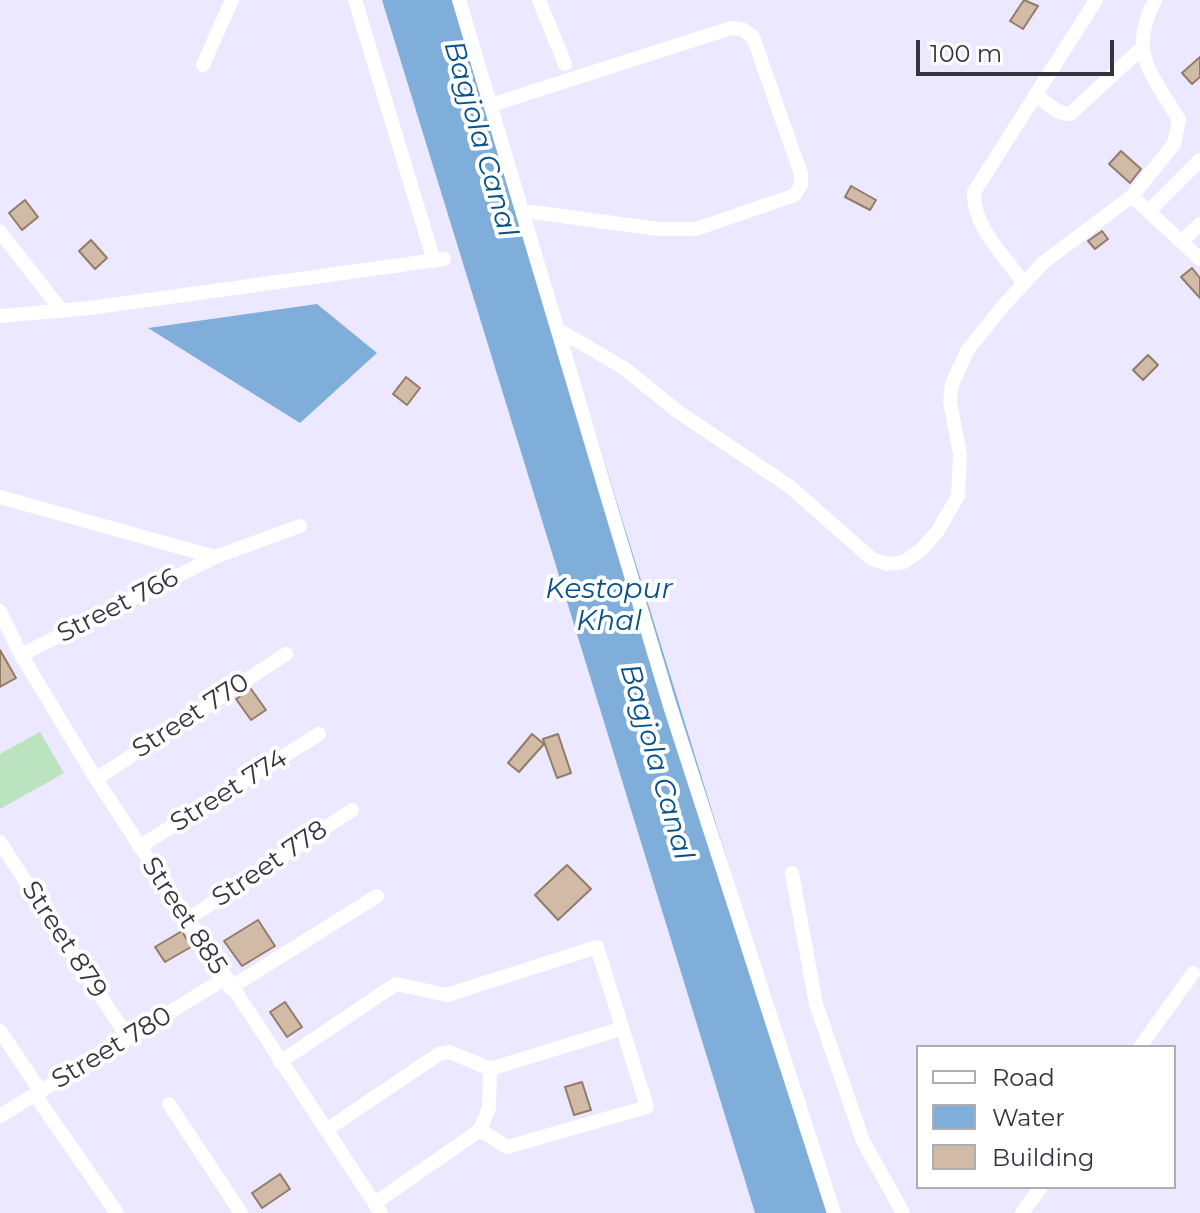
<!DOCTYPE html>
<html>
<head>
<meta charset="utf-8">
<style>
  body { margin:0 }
  #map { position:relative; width:1200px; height:1213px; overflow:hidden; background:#ece8ff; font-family:Montserrat,sans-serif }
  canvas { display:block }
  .legend { position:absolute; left:916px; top:1045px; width:260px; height:144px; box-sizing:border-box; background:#fff; border:2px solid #aeadb2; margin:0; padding:10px 14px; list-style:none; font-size:24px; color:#35333e }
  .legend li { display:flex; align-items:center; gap:16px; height:40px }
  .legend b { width:40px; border:2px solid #aeadb2 }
  .scale { position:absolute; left:916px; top:40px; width:198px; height:36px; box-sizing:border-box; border:4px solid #35333e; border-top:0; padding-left:10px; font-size:24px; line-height:28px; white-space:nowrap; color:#35333e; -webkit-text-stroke:6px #fff; paint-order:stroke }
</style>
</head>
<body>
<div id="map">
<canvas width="1200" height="1213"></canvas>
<ul class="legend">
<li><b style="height:10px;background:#fff"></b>Road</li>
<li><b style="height:22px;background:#80aeda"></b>Water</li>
<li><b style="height:22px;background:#d2bba6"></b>Building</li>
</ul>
<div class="scale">100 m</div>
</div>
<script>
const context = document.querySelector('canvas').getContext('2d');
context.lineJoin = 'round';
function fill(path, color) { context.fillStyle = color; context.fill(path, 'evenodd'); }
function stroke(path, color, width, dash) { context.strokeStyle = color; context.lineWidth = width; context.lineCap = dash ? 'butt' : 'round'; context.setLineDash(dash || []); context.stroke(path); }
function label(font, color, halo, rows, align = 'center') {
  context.font = font + ' Montserrat,sans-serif'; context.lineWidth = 8; context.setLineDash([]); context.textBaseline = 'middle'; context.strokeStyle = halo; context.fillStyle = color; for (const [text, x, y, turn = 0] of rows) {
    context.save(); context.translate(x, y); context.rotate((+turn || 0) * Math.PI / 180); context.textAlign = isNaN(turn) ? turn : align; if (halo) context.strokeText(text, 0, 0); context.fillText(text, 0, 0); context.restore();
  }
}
const green = new Path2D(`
  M40,732L64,773L0,809V754Z`);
const water = new Path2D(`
  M382,0H462L836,1213H755Z
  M317,304L377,353L300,423L148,328Z`);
const building = new Path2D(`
  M1024,0L1038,6L1023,29L1010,21Z
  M1200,57V77L1192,84L1182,73Z
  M1121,151L1141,169L1130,183L1109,164Z
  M851,186L876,200L870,210L845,197Z
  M25,200L38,217L22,230L9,213Z
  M1102,231L1108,239L1095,249L1088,241Z
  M91,240L107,258L95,269L79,251Z
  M1192,268L1200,278V298L1181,277Z
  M1148,355L1158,365L1143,380L1133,370Z
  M406,377L420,388L407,405L393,394Z
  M0,650L16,678L0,687Z
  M251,689L266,710L251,720L236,699Z
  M532,734L544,744L519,772L508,763Z
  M558,734L571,773L557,778L543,739Z
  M567,865L591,889L558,920L535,895Z
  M258,920L275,946L242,966L224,941Z
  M182,931L191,947L165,962L155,947Z
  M285,1002L302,1027L287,1037L270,1012Z
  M582,1082L591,1110L574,1115L565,1087Z
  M280,1174L290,1189L262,1208L252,1193Z`);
const minor = new Path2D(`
  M355,0L434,261
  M459,0L670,706L834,1213
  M539,0L565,64
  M203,65L232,0
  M1035,95L1059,112L1070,114L1142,48
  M491,105L731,28L742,29L753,37L801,174V185L795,195L696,229H659L524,211
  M1132,196L1200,259
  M1149,211L1200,160
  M0,232L62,311
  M1182,241L1200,224
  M1023,282C1005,257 972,225 974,192L1096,0
  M0,316L90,308L444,259
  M560,331L624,368L677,411L789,486L872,559L888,564L904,562L921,550L937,532L958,496L960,454L950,402L952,384L967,351L1003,306L1044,262L1132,196L1174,144L1179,120C1152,73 1127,54 1155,0
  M0,497L215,557L300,526
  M0,611L21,655L96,779L381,1213
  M21,655L215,557
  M96,779L286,654
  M0,842L128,1038
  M139,847L319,734
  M792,873L816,1004L863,1141L903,1213
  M188,919L352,810
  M230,988L377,896
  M0,1031L41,1092
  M1140,1047L1193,973
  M280,1062L396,984L447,995L597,947L647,1107L507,1147L480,1130
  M35,1095L117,1213
  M169,1104L241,1213
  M0,1116L224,979
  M326,1130L439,1054L450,1052L490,1069L620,1029
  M480,1130L489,1108L490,1069
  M375,1203L480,1130
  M1022,1213L1041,1187`);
const streetNames = [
  ["Street 766",118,606,-27],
  ["Street 770",191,716,-33],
  ["Street 774",229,791,-32],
  ["Street 778",270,864,-34],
  ["Street 885",184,916,57],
  ["Street 879",64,940,57],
  ["Street 780",112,1048,-31]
];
const waterNames = [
  ["Bagjola Canal",480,139,74],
  ["Kestopur",609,590],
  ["Khal",609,622],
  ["Bagjola Canal",656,762,74]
];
fill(green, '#bce3bf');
fill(water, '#80aeda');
fill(building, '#d2bba6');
stroke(building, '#927c69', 2);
stroke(minor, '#fff', 14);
label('26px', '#35333e', '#fff', streetNames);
label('italic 28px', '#065187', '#fff', waterNames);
</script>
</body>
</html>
